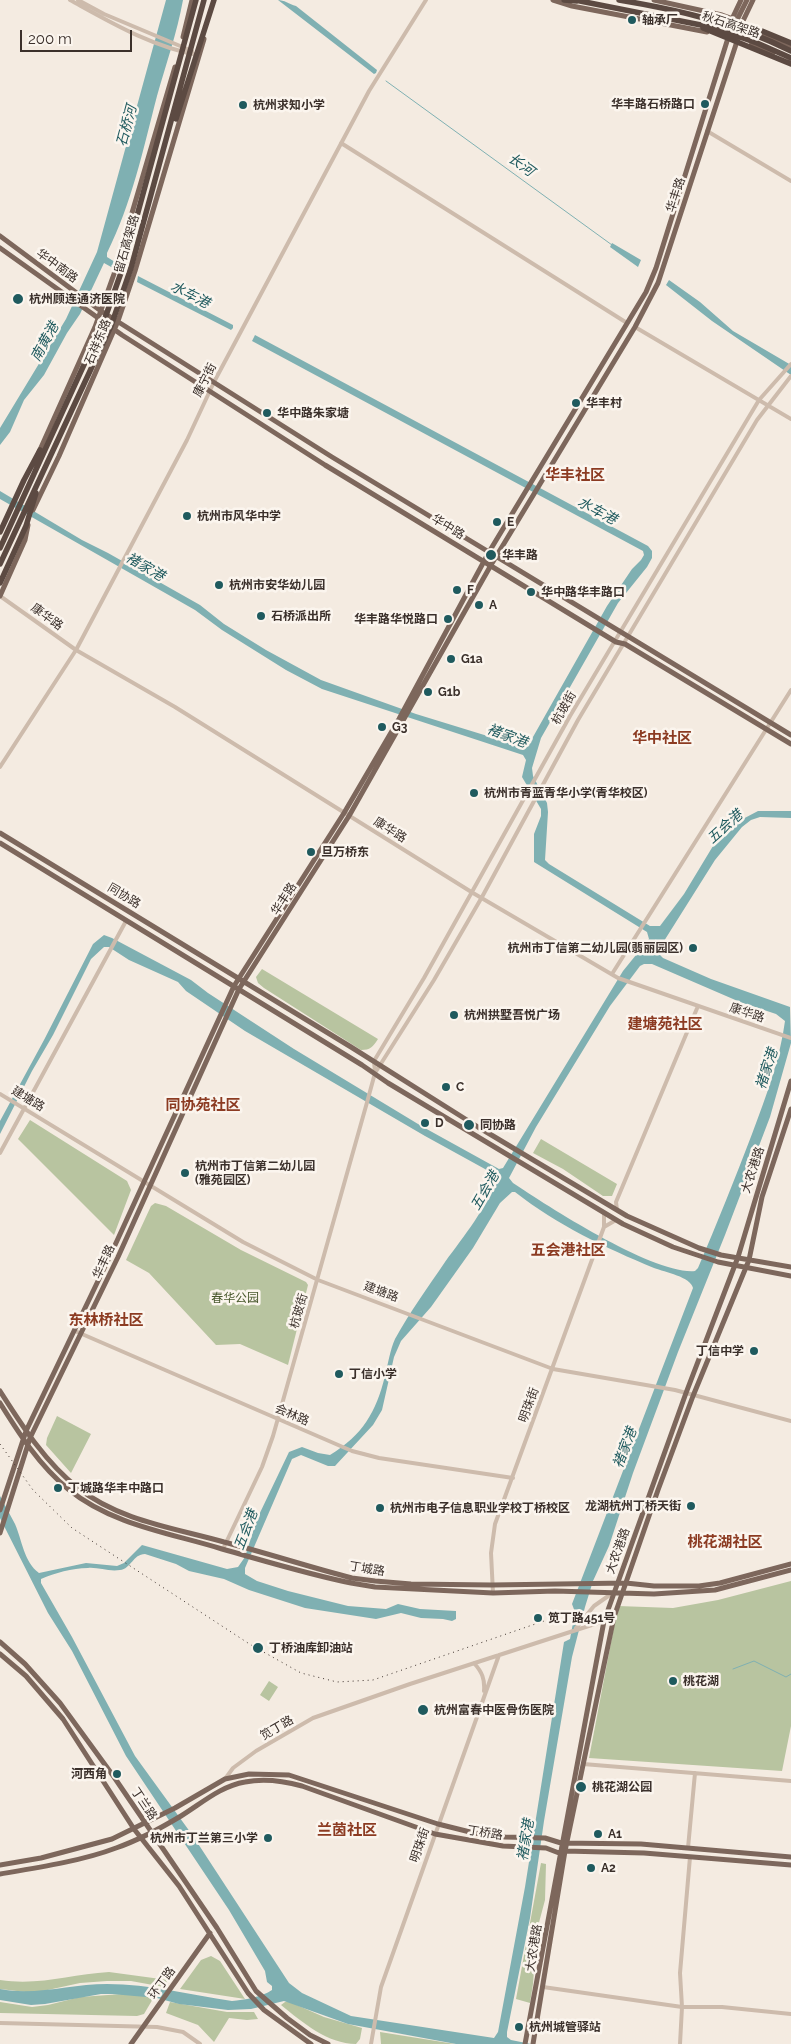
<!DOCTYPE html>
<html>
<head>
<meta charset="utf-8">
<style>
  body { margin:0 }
  #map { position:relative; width:791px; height:2044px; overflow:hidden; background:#f4ebe1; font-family:Raleway,sans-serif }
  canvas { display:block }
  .scale { position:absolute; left:20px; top:30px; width:112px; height:22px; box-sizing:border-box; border:2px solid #3b302b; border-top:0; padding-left:6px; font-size:15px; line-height:18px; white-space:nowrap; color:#3b302b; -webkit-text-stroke:4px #fbf5ee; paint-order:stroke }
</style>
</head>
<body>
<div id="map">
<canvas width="791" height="2044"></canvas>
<div class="scale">200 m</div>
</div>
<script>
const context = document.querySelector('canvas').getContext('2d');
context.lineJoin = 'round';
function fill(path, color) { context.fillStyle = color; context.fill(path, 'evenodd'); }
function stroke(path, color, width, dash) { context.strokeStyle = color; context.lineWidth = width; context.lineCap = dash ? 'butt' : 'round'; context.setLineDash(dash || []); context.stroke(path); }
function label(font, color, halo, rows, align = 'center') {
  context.font = font + ' Raleway,"Noto Sans SC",sans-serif'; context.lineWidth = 5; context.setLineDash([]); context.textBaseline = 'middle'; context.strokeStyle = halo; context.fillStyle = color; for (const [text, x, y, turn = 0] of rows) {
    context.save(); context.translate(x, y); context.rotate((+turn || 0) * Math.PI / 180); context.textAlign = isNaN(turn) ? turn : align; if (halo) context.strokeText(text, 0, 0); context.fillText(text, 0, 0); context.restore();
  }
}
const green = new Path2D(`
  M262,969L378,1039C373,1047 370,1050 361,1050L264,988L258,983L256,977Z
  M30,1120L127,1181L131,1190L114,1235L18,1139Z
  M541,1139L617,1184L612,1196H603L563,1169L533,1153Z
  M155,1203L166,1206L241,1250L306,1282L308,1285L288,1365L240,1344L216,1345L149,1273L126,1260L151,1206Z
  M57,1416L91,1434L71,1473L46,1445L47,1438Z
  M791,1581V1726L782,1771L589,1758L618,1606L673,1608L718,1600Z
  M269,1681L278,1687L269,1701L260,1695Z
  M541,1863L546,1864L545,1900L537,1930L533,1984L530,2003L516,1999Z
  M211,1956L220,1961L245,1999L180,1989L201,1960Z
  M109,1972L168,1980L164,1987L131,1981H107L80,1983L34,1993L0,1989V1980C40,1986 71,1974 109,1972Z
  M122,1994L154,1997L144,2014L137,2016L0,2013V2002L32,2007L48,2005L80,1997Z
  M170,2002L227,2012H254L258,2019L247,2020L229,2018L214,2042L198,2025L166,2013Z
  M285,2002H290L324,2017L362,2028L360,2039L356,2044C328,2044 302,2022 281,2005Z
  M380,2032L455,2044H381Z`);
const water = new Path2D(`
  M166,0H183C177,33 166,64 157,96C143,150 132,203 107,253V257L115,262L113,268L104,263L80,314L67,333L44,375L24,400L10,432L0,445V428L66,319L97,252Z
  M278,0C284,0 289,4 296,6L377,70L376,73L374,74Z
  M612,243L641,260L638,267L610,247Z
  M138,276L233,325V328L231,330L137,282Z
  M669,280L700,302L733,331L791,365V375L712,321L666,285Z
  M255,335L648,546L652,551V558L647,567L618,603L541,738L532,768L533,776L547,803L548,812L545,860L549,864L650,926H660L684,894L713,846L739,821L758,811H791V818L760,817L751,820L742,827L715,860L659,949V954L663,958L711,979L790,1007L791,1043L770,1117L725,1235L678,1352L633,1473L609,1546L593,1581L585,1607L572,1657L544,1821L530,1918L507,2032V2037L511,2040L531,2044H456L348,2024L284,2001L251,2009L228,2010L179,2004L157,1998L112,1994H101L45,2004L31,2005L0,2000V1989C36,1996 71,1984 107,1984C150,1984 190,1995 232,2001C244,2000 262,1997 272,1990V1986L267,1982L265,1971L229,1910L126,1756L72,1651L48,1613L0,1518V1496C5,1505 10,1515 15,1524C22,1540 24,1562 39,1573L86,1563L117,1566L124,1563L142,1545L227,1569L238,1567L245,1557L257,1519L289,1452L302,1447L318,1453L330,1455C363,1435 376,1412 385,1376C388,1364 390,1350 395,1339C410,1312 428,1287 445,1262C464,1236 487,1208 497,1177L494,1174L425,1136L245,1031L186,991L178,982L129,960L109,947H104L91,959L53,1035L32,1071L0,1134V1121L44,1040L93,944L104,935L112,938L191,980L208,993L294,1049L423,1127L499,1169L503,1168L623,971L649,939L647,932L534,862V834L541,816V809L522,777L526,760L523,755L322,689L286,670L222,630L195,610L0,499V491L82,540L108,553L200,605L224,624L266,650L321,680L416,714L520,746L529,744L607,606L632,569L641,560L644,555L643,551L252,341ZM644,964H652L740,1002L776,1014L785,1021C780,1059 766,1097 752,1134C735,1179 717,1223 698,1268L695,1271C654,1275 549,1207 513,1183L509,1178L536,1127L610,1006L640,966ZM512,1192H515C557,1225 606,1248 654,1268C665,1272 691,1277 693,1288L572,1604L575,1612L570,1639L564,1642L525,1887L498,2032L494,2038L351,2016L302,1993L289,1983L193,1836L135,1756L72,1637L41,1583V1579C55,1573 72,1568 88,1568C98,1567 109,1572 120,1570C131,1569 133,1554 145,1554L176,1564L189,1571L224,1579L249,1590L305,1608L376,1619L401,1613L421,1618L443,1619L452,1621L456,1619V1611L420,1609L398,1604L386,1609L348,1606L288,1591L257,1581L245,1574V1568L292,1459L301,1455L328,1466H335L373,1425L382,1410L394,1357L401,1341L431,1307L473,1248L500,1203Z`);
const stream = new Path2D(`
  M386,81L612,245
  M733,1669L754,1661L786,1677L791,1674`);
const minor = new Path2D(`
  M70,0C110,22 152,47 198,55
  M78,0L104,14L192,51
  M707,131L791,181
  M341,143L627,323
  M635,327L791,419
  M0,596L76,650L175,707L473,893L618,978L791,1038
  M0,767L76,650L187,440L214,382L369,91L426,0
  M612,974L791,690
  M375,1073L434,980L482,897L578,720L757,420L791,376
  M0,1094L243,1242L318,1280L553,1369L675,1390L791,1421
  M0,1153L126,921
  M617,1210L616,1202L698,1006
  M604,1227L616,1220
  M75,1331L352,1451L379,1458L513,1478
  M223,1549L262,1467L273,1436L366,1106L375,1073L374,1061L424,978L570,716L759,400L791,364
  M493,1593L491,1553L495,1524L604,1227V1213
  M576,1628L594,1606L614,1592
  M474,1663C482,1672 485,1679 484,1691
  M583,1764L791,1781
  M225,1779L233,1768L256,1751L313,1718L410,1684L604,1621
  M688,1848L695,1773
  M543,1987L682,2007H722L791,2014
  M0,2023L157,2027L183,2032L200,2044
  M371,2044L381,1987L499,1655
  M680,2044L682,2007L680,1973L690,1857`);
const major = new Path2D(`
  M553,0L572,6L707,32
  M654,0L722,15L736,20
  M732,19L741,0
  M739,26L742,23L753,0
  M764,34L791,47
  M183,37L192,0
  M751,45L773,53
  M0,236L101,311L332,457L791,735
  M0,248L122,335L325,465L616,642L625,644L791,744
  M39,452L95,327L114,274L175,67
  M33,510L59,456L118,321L135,271L204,39
  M0,596L25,540L28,525
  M0,833L351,1047L478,1127L627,1216L699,1248L721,1255L791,1267
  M0,843L362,1065L388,1083L623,1224L673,1247L718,1262L791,1276
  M0,1391C23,1427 45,1462 78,1488C120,1521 175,1528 224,1542C267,1553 309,1567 352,1578L375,1581L411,1584L492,1585L626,1583L654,1586H699L720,1583L791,1564
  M0,1403C20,1435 39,1465 68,1489C112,1525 170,1533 222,1549C265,1561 307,1574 351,1583L375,1587L493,1593L555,1591L654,1594L715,1590L791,1570
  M0,1510L26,1431L110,1256L234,986L344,813L399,719L489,552L646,292L656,268L728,38L747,0
  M0,1533L30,1438L118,1257L239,989L349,816L491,565L635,327L658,283L742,26
  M0,1642L25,1664L60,1703L114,1777L217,1928L256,1991L287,2018L310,2035L328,2044
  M0,1654L26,1676L63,1719L134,1829L179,1886L248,1993L264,2010L311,2044
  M0,1865L41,1858L112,1839L175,1808L225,1779L249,1774L289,1775L438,1824L474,1833L505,1837L545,1838L561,1843L641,1844L791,1857
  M0,1874C36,1868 82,1861 116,1848C139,1840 161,1828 181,1816C202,1803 221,1786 245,1782C264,1778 284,1781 302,1786L435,1834L503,1846L546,1848L559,1853L565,1851L644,1853L791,1865
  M131,2044L210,1933
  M525,2044L604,1621L686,1393L738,1257L791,1081
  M533,2044L565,1851L614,1617L658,1490L693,1396L749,1260L762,1197L791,1109`);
const highway = new Path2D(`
  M564,0L577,1
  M575,0L711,27L757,43L791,58
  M619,0C680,10 735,23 791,51
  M730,21L762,31L791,43
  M703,28L791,64
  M176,119L214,0
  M0,532L24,480L40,450
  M0,548L104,321L123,267L196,0
  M0,564L111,326L131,268L204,0
  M0,583L26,526L36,493`);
const rail = new Path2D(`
  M0,1444L33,1490L72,1528L251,1645L301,1673L337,1682L373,1680L544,1621`);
const markers = [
  [632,20,5,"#1f5a5e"],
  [705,104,5,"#1f5a5e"],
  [243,105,5,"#1f5a5e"],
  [18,299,6,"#1f5a5e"],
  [576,403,5,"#1f5a5e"],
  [267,413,5,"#1f5a5e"],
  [187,516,5,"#1f5a5e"],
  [497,522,5,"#1f5a5e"],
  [491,555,6,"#1f5a5e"],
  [219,585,5,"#1f5a5e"],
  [457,590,5,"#1f5a5e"],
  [531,592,5,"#1f5a5e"],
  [479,605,5,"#1f5a5e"],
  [261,616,5,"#1f5a5e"],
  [448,619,5,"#1f5a5e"],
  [451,659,5,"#1f5a5e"],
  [428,692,5,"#1f5a5e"],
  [382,727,5,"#1f5a5e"],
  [474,793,5,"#1f5a5e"],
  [311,852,5,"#1f5a5e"],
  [693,948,5,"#1f5a5e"],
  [454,1015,5,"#1f5a5e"],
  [446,1087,5,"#1f5a5e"],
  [425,1123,5,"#1f5a5e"],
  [469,1125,6,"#1f5a5e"],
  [185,1173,5,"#1f5a5e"],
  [754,1351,5,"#1f5a5e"],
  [339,1374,5,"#1f5a5e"],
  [58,1488,5,"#1f5a5e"],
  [691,1506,5,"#1f5a5e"],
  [380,1508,5,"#1f5a5e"],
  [538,1618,5,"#1f5a5e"],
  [258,1648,6,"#1f5a5e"],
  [673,1681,5,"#1f5a5e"],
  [423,1710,6,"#1f5a5e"],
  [117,1774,5,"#1f5a5e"],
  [581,1787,6,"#1f5a5e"],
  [598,1834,5,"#1f5a5e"],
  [268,1838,5,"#1f5a5e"],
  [591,1868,5,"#1f5a5e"],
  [519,2027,5,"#1f5a5e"]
];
const poiNames = [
  ["轴承厂",642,20],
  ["华丰路石桥路口",695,104,"right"],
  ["杭州求知小学",253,105],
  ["杭州顾连通济医院",29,299],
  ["华丰村",586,403],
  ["华中路朱家塘",277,413],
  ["杭州市风华中学",197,516],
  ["E",507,522],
  ["华丰路",502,555],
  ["杭州市安华幼儿园",229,585],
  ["F",467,590],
  ["华中路华丰路口",541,592],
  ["A",489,605],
  ["石桥派出所",271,616],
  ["华丰路华悦路口",438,619,"right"],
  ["G1a",461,659],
  ["G1b",438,692],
  ["G3",392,727],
  ["杭州市青蓝青华小学(青华校区)",484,793],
  ["旦万桥东",321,852],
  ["杭州市丁信第二幼儿园(翡丽园区)",683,948,"right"],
  ["杭州拱墅吾悦广场",464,1015],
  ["C",456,1087],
  ["D",435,1123],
  ["同协路",480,1125],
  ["杭州市丁信第二幼儿园",195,1166],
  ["(雅苑园区)",195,1180],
  ["丁信中学",744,1351,"right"],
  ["丁信小学",349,1374],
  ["丁城路华丰中路口",68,1488],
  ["龙湖杭州丁桥天街",681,1506,"right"],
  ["杭州市电子信息职业学校丁桥校区",390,1508],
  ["笕丁路451号",548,1618],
  ["丁桥油库卸油站",269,1648],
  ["桃花湖",683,1681],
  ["杭州富春中医骨伤医院",434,1710],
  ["河西角",107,1774,"right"],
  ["桃花湖公园",592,1787],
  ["A1",608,1834],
  ["杭州市丁兰第三小学",258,1838,"right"],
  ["A2",601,1868],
  ["杭州城管驿站",529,2027]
];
const streetNames = [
  ["秋石高架路",731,25,18],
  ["华丰路",676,195,-72],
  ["留石高架路",127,244,-74],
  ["华中南路",57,266,36],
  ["石祥东路",98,342,-67],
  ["康宁街",205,380,-63],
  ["华中路",448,527,31],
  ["康华路",47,617,36],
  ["杭玻街",564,708,-60],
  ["康华路",390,830,32],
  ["同协路",124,896,31],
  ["华丰路",284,899,-57],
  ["康华路",747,1013,19],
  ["建塘路",28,1099,31],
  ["大农港路",753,1170,-72],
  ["华丰路",104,1262,-65],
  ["建塘路",381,1292,20],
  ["杭玻街",299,1311,-74],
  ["明珠街",529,1405,-70],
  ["会林路",292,1415,23],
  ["大农港路",618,1551,-70],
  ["丁城路",367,1569,9],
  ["笕丁路",277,1728,-30],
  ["丁兰路",144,1804,56],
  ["丁桥路",485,1833,9],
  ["明珠街",420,1845,-71],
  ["大农港路",534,1948,-81],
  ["环丁路",162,1983,-54]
];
const parkNames = [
  ["春华公园",235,1298]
];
const waterNames = [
  ["石桥河",127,126,-75],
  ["长河",521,165,36],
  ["水车港",190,295,27],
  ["南黄港",45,342,-61],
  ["水车港",597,511,28],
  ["褚家港",145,567,30],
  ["褚家港",507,736,21],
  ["五会港",725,827,-42],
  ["褚家港",767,1069,-72],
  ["五会港",485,1191,-60],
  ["褚家港",625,1448,-69],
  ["五会港",246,1530,-69],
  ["褚家港",526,1840,-81]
];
const quarterNames = [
  ["华丰社区",575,475],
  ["华中社区",662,738],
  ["建塘苑社区",665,1024],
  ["同协苑社区",203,1105],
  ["五会港社区",568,1250],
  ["东林桥社区",106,1320],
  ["桃花湖社区",725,1542],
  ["兰茵社区",347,1830]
];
fill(green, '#b8c4a0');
fill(water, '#7fb0b2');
stroke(stream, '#7fb0b2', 1);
stroke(minor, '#cdbbac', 4);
stroke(major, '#7d675c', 5);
stroke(highway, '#5c4a42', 5.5);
stroke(rail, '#3b302b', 1, [1, 4]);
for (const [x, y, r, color] of markers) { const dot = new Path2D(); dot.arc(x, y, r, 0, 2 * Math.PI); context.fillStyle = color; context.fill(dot); stroke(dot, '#fbf5ee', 2); }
label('bold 12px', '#3b302b', '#fbf5ee', poiNames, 'left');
label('12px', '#3b302b', '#fbf5ee', streetNames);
label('12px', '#4a5a2e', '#fbf5ee', parkNames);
label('italic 14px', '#1f5a5e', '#fbf5ee', waterNames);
label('bold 15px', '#8c3b22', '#fbf5ee', quarterNames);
</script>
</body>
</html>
